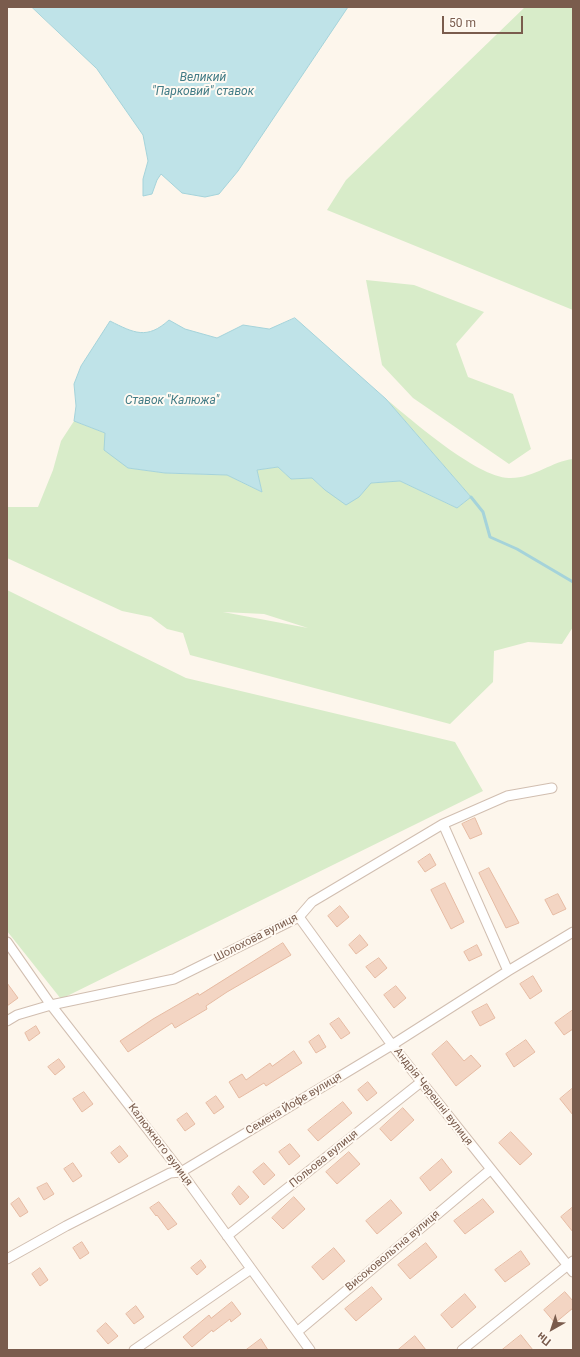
<!DOCTYPE html>
<html>
<head>
<meta charset="utf-8">
<style>
  body { margin:0 }
  #map { position:relative; width:580px; height:1357px; overflow:hidden; background:#fdf6ec; font-family:Roboto,sans-serif }
  canvas { display:block }
  .frame { position:absolute; inset:0; border:8px solid #7a5c4d; pointer-events:none }
  .north { position:absolute; left:532px; top:1309px; width:40px; height:40px; -webkit-text-stroke:3px #fffaf3; paint-order:stroke; rotate:219deg; font-size:11px; font-weight:700; line-height:16px; text-align:center; color:#7a5c4d }
  .north::after { content:''; display:block; margin:auto; width:14px; height:18px; background:#7a5c4d; clip-path:polygon(50% 0,100% 100%,50% 72%,0 100%) }
  .scale { position:absolute; left:442px; top:16px; width:81px; height:18px; box-sizing:border-box; border:2px solid #7a5c4d; border-top:0; padding-left:5px; font-size:12px; line-height:14px; white-space:nowrap; color:#7a5c4d; -webkit-text-stroke:3px #fffaf3; paint-order:stroke }
</style>
</head>
<body>
<div id="map">
<canvas width="580" height="1357"></canvas>
<div class="frame"></div>
<div class="north">Пн</div>
<div class="scale">50 m</div>
</div>
<script>
const context = document.querySelector('canvas').getContext('2d');
context.lineJoin = 'round';
function fill(path, color) { context.fillStyle = color; context.fill(path, 'evenodd'); }
function stroke(path, color, width, dash) { context.strokeStyle = color; context.lineWidth = width; context.lineCap = dash ? 'butt' : 'round'; context.setLineDash(dash || []); context.stroke(path); }
function label(font, color, halo, rows, align = 'center') {
  context.font = font + ' Roboto,sans-serif'; context.lineWidth = 4; context.setLineDash([]); context.textBaseline = 'middle'; context.strokeStyle = halo; context.fillStyle = color; for (const [text, x, y, turn = 0] of rows) {
    context.save(); context.translate(x, y); context.rotate((+turn || 0) * Math.PI / 180); context.textAlign = isNaN(turn) ? turn : align; if (halo) context.strokeText(text, 0, 0); context.fillText(text, 0, 0); context.restore();
  }
}
const green = new Path2D(`
  M525,7H573V310L327,210L346,180Z
  M366,280L414,285L484,312L456,344L468,377L513,394L531,449L509,464L413,398L382,365Z
  M386,399C412,420 476,477 509,478C533,479 552,461 573,459V627L562,644L528,642L494,651L493,682L450,724L190,655L183,633L167,629L151,617L122,611L7,558V507H38L53,470L61,441L74,421L105,433L128,468L165,473L227,475L262,492L257,470L278,467L291,479L312,478L325,490L359,497L370,483L400,481L457,508L471,497ZM223,612L264,614L308,628Z
  M7,590L186,678L455,742L483,791L61,999L7,931Z`);
const water = new Path2D(`
  M32,7H348L238,171L219,194L205,197L182,193L161,174L157,180L152,194L143,196V179L148,161L143,135L97,69Z
  M295,318L386,399L471,497L457,508L400,481L371,483L359,497L346,505L325,490L312,478L291,479L278,467L257,470L262,492L227,475L165,473L128,468L104,450L105,433L74,421L76,406L74,384L81,366L110,321C134,333 147,340 169,320L185,329L217,338L243,325L269,329Z`);
const stream = new Path2D(`
  M471,497L483,512L490,537L517,549L573,582`);
const building = new Path2D(`
  M475,818L482,834L470,839L462,824Z
  M430,854L436,865L425,872L418,862Z
  M489,868L519,923L506,928L479,873Z
  M445,883L464,922L451,929L431,890Z
  M558,894L566,909L553,915L545,900Z
  M340,906L349,917L337,927L328,916Z
  M360,935L368,945L356,954L349,945Z
  M283,943L291,955L227,992L206,1006L207,1009L185,1022L175,1028L172,1023L128,1052L120,1041L153,1019L198,993L199,995Z
  M477,945L482,955L469,961L464,952Z
  M379,958L387,968L375,978L366,967Z
  M533,976L542,991L530,999L520,984Z
  M7,983L18,998L7,1006Z
  M396,986L406,998L394,1008L384,995Z
  M487,1004L495,1018L480,1026L472,1012Z
  M573,1010V1029L564,1035L555,1023Z
  M339,1018L350,1033L341,1039L330,1024Z
  M36,1026L40,1033L29,1041L25,1033Z
  M319,1035L326,1047L316,1053L309,1042Z
  M526,1040L535,1052L514,1067L506,1054Z
  M447,1041L464,1061L471,1055L481,1066L456,1086L432,1054Z
  M294,1051L302,1063L266,1086L264,1083L239,1098L229,1082L242,1074L246,1080L270,1063L272,1066Z
  M59,1059L65,1067L55,1075L48,1067Z
  M368,1082L377,1093L367,1101L358,1090Z
  M573,1088V1115L560,1099Z
  M84,1092L93,1104L82,1112L73,1099Z
  M216,1096L224,1107L214,1114L206,1103Z
  M343,1102L352,1113L318,1141L308,1130Z
  M403,1108L414,1120L391,1141L380,1129Z
  M187,1113L195,1124L185,1131L177,1120Z
  M511,1132L532,1154L520,1165L499,1143Z
  M290,1144L300,1156L289,1165L279,1152Z
  M120,1146L128,1156L119,1163L111,1153Z
  M349,1152L360,1164L337,1184L326,1172Z
  M442,1159L452,1172L430,1191L420,1178Z
  M73,1163L82,1176L73,1182L64,1169Z
  M264,1163L275,1175L264,1185L253,1172Z
  M47,1183L54,1194L44,1200L37,1188Z
  M239,1186L249,1197L240,1205L232,1194Z
  M294,1197L305,1209L283,1229L272,1218Z
  M19,1198L28,1212L20,1217L11,1204Z
  M483,1199L494,1212L465,1234L454,1221Z
  M391,1200L402,1213L377,1234L366,1221Z
  M159,1202L177,1224L168,1230L157,1215L156,1216L150,1208Z
  M573,1207V1232L561,1217Z
  M82,1242L89,1253L80,1259L73,1248Z
  M426,1243L437,1257L410,1279L398,1265Z
  M334,1248L345,1261L323,1280L312,1267Z
  M521,1251L530,1264L505,1282L495,1270Z
  M201,1260L206,1267L197,1275L191,1268Z
  M40,1268L48,1280L40,1286L32,1274Z
  M372,1287L382,1299L356,1321L345,1309Z
  M565,1292L573,1301V1308L555,1323L544,1310Z
  M465,1294L476,1307L452,1328L441,1315Z
  M232,1302L241,1314L231,1322L230,1319L213,1332L212,1330L192,1347L183,1337L209,1315L211,1318Z
  M136,1306L144,1317L134,1324L126,1314Z
  M106,1323L118,1336L108,1344L97,1331Z
  M521,1335L533,1350H502Z
  M415,1336L426,1350H398Z
  M261,1339L268,1350H246Z`);
const minor = new Path2D(`
  M443,824L508,971
  M299,917L392,1045L573,1272
  M7,942L51,1005L181,1172L310,1350
  M7,1021L17,1015L51,1005L174,979L299,917L312,902L443,824L507,796L552,788
  M227,1236L421,1082
  M7,1259L66,1226L170,1173L181,1172L392,1045L508,971L573,932
  M297,1332L490,1170
  M134,1350L251,1269
  M462,1350L573,1261`);
const streetNames = [
  ["Шолохова вулиця",256,938,-27],
  ["Андрія Черешні вулиця",433,1097,52],
  ["Семена Йофе вулиця",294,1104,-31],
  ["Калюжного вулиця",160,1145,53],
  ["Польова вулиця",324,1159,-39],
  ["Високовольтна вулиця",393,1251,-40]
];
const waterNames = [
  ["Великий",203,78],
  ["\"Парковий\" ставок",203,92],
  ["Ставок \"Калюжа\"",172,401]
];
fill(green, '#d8ecc9');
fill(water, '#bfe3e8');
stroke(water, '#a5d3da', 1);
stroke(stream, '#a5d3da', 3);
fill(building, '#f3d5c3');
stroke(building, '#e6bba3', 1);
stroke(minor, '#d1beb0', 11);
stroke(minor, '#fff', 9);
label('11px', '#7a5c4d', '#fffaf3', streetNames);
label('italic 12px', '#437c86', '#fffaf3', waterNames);
</script>
</body>
</html>
